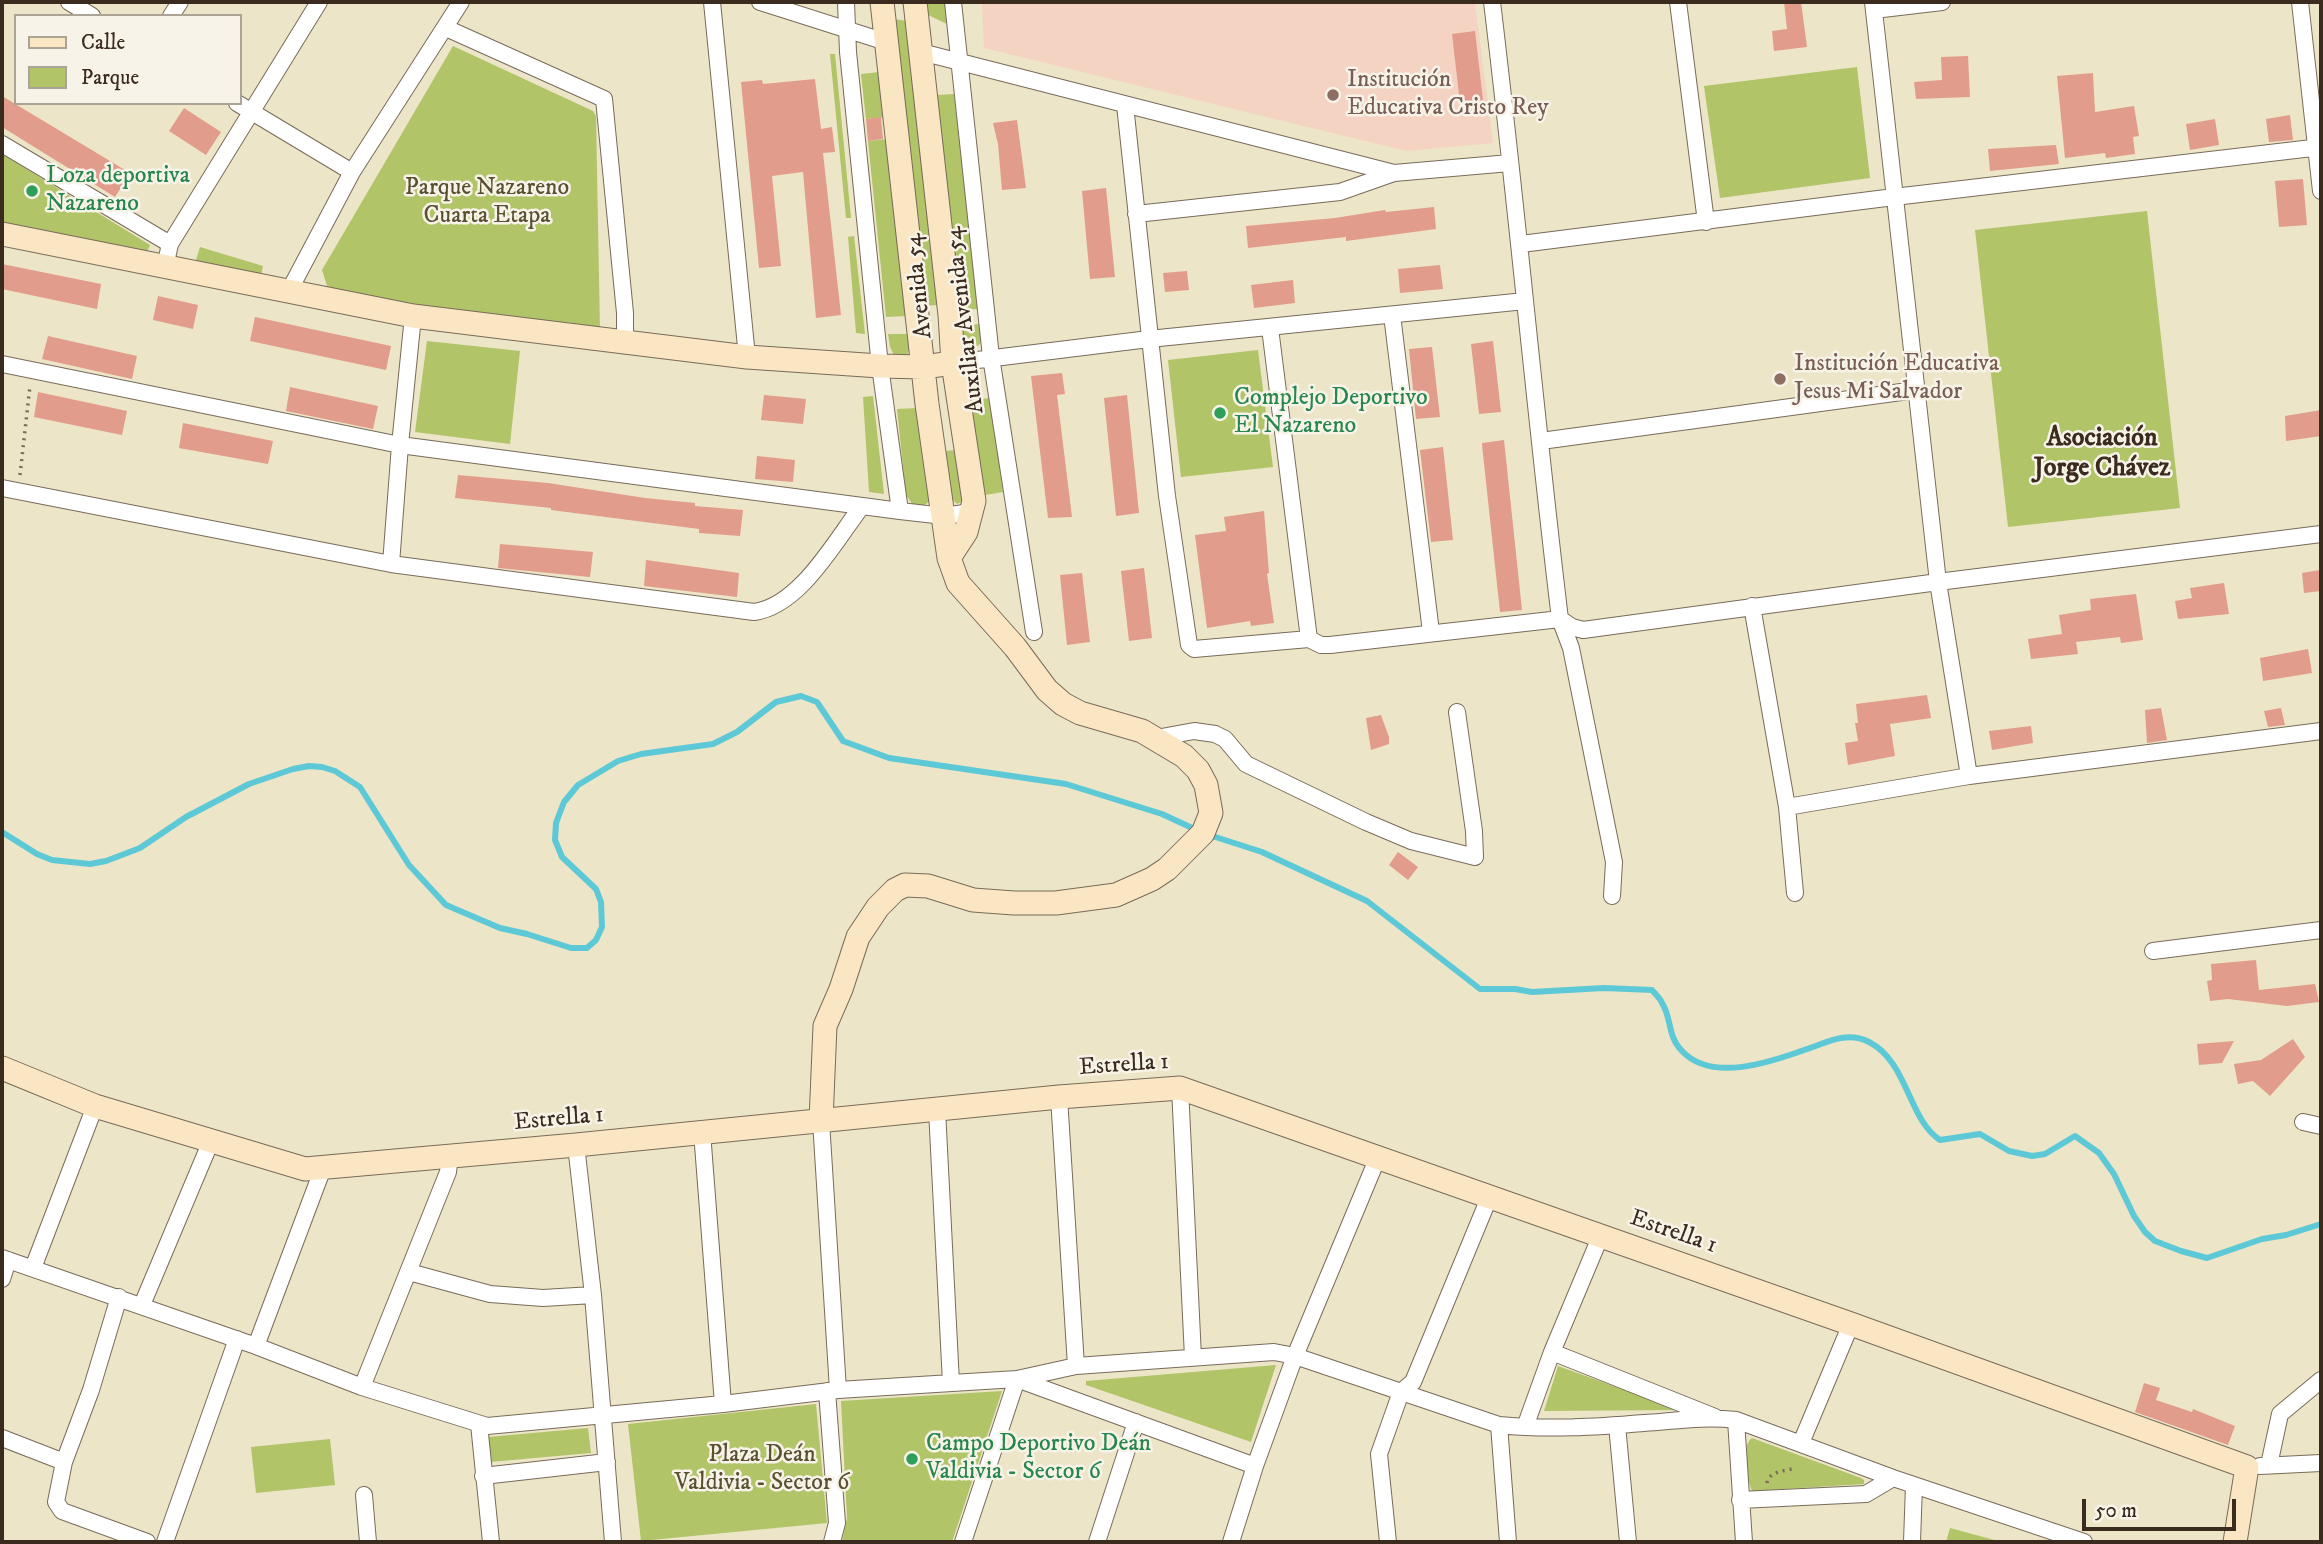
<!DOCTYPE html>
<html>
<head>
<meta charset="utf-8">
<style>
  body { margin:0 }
  #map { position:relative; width:2323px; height:1544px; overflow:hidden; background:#ece5c8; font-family:"IM FELL DW Pica",serif }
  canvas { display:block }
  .frame { position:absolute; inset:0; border:4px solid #3b2a1e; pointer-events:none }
  .legend { position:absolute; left:14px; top:14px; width:228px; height:91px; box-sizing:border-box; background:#f7f3e8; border:2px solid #aca397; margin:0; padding:9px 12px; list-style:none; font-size:21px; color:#3b2a1e }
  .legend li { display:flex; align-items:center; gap:14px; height:35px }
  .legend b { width:35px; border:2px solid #aca397 }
  .scale { position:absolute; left:2082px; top:1499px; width:154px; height:32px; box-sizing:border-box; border:4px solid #3b2a1e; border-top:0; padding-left:9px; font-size:21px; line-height:24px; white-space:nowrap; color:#3b2a1e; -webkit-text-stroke:5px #f7f3e8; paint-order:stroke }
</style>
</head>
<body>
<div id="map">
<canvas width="2323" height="1544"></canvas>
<div class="frame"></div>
<ul class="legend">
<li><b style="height:9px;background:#fbe6c3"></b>Calle</li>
<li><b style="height:19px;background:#b1c468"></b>Parque</li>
</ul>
<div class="scale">50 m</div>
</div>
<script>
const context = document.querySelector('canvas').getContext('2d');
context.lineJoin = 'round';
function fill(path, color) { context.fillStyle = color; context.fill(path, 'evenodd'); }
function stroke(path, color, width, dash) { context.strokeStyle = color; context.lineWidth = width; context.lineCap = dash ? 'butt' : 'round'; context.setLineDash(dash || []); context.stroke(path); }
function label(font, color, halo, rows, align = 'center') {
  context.font = font + ' "IM FELL DW Pica",serif'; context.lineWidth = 5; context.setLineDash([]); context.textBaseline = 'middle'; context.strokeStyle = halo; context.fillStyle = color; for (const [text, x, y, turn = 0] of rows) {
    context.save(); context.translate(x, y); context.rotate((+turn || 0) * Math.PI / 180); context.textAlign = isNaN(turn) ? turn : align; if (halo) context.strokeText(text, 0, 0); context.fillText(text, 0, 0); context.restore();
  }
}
const built = new Path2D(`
  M982,2L1475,3L1493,143L1406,151L984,48Z`);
const green = new Path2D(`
  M927,2H945L947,24L928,15Z
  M894,19L907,21L938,305L926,306Z
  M453,46L593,111L596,116L600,331L412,307L328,289L322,270Z
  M830,54H835L851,218H846Z
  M1857,67L1870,178L1720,198L1704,86Z
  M880,72L885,117L866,119L861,74Z
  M954,94L978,309L960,310L937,95Z
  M888,139L906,316L886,317L868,141Z
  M2,154L150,245L147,252L2,228Z
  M2147,211L2180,508L2008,527L1975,230Z
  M854,236L865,334L856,333L848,237Z
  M200,247L263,266L261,276L195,263Z
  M980,324L981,342L978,346L969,348L963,341L961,326Z
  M888,334H908L910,348L907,355H894L890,347Z
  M427,341L520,351L510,444L415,432Z
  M1258,350L1273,467L1181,477L1168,360Z
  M873,396L884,494L869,492L863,397Z
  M990,398L1003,492L985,495L970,400Z
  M917,408L930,501L922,507L913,505L906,495L897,409Z
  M957,450L963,501L957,504L952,499L945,451Z
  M1276,1365L1251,1442L1086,1385V1381Z
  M1558,1366L1680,1410L1544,1411Z
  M1002,1391L952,1542H842L847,1518L841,1401Z
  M816,1404L827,1523L641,1541L628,1424Z
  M588,1428L591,1453L490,1462L488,1437Z
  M1752,1438L1861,1478L1864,1480V1484L1752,1491C1747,1478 1740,1447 1752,1438Z
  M330,1439L335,1485L256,1493L251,1447Z
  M1950,1528L2002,1542H1946Z`);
const stream = new Path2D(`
  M2,832L37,854L52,860L90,864L106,861L140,848L186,817L249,784L293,769L309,766L322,767L335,771L360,787L409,865L446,905L500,928L527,934L571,948H587L596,940L602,927L601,902L596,889L562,857L555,840L556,823L564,802L578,785L618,761L641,754L713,744L737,732L776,702L801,696L817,702L843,741L889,758L1066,784L1162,814L1203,833L1262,852L1367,901L1480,989H1515L1532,992L1604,988L1652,990C1655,994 1660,998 1662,1003C1672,1018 1667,1036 1682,1051C1712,1083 1771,1062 1807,1049C1828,1042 1847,1031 1869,1042C1908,1062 1908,1119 1940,1140L1980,1134L2009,1151L2032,1156L2045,1154L2075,1136L2099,1153L2114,1174L2134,1216L2145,1232L2155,1241L2181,1251L2207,1258L2262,1239L2286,1235L2321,1224`);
const building = new Path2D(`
  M1784,2H1801L1807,47L1774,51L1772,31L1787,29Z
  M1475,31L1483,100L1460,103L1452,34Z
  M1968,56L1970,97L1916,99L1914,82L1942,80L1941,57Z
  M2093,73L2095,112L2134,106L2139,136L2133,137L2135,154L2106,158L2105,153L2065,158L2057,76Z
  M815,79L821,129L832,127L835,152L823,153L841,315L816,318L803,172L772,176L781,266L759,268L741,82L762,80L763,84Z
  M2,96L130,173L115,197L2,127Z
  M184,108L221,132L206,155L169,131Z
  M2290,115L2293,140L2269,142L2266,119Z
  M881,117L883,139L868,141L866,119Z
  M2215,119L2219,145L2190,150L2186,124Z
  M1017,120L1026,188L1002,190L998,144L993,123Z
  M2056,145L2059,164L1990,171L1988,149Z
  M2303,179L2307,225L2279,227L2275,181Z
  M1106,188L1115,277L1090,279L1082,191Z
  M1434,207L1436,229L1346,241V237L1248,248L1246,226L1335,218L1385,210L1386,212Z
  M2,264L101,284L97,309L2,289Z
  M1440,265L1443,289L1400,293L1398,269Z
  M1187,271L1189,290L1165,292L1163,273Z
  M1293,280L1295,303L1254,308L1251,285Z
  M158,296L198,305L193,329L153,320Z
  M255,317L391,346L386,370L250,341Z
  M48,336L137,356L132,379L42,359Z
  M1493,341L1501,412L1479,414L1471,344Z
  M1432,347L1440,417L1416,419L1409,349Z
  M1062,373L1065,394L1057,395L1072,517L1048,518L1031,376Z
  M290,387L378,406L373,429L286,411Z
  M38,392L127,411L122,435L34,417Z
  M764,395L806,399L803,424L761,420Z
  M1127,395L1139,513L1116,516L1104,398Z
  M2321,410V436L2286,441L2285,416Z
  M183,423L273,441L268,464L179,448Z
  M1504,440L1522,610L1500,612L1482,445V443Z
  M1443,447L1453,540L1431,542L1420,450Z
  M757,456L795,460L793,482L755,479Z
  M458,475L548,483L645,498L695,503V506L743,510L740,536L699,533V529L551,510V508L455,498Z
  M1264,511L1269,573L1267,574L1274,623L1251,626L1250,621L1207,628L1195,535L1226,531L1224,517Z
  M500,544L593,552L590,577L498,568Z
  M646,560L739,573L737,597L644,586Z
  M1144,568L1152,638L1129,641L1121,571Z
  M2320,570L2321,591L2304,593L2302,573Z
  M1082,573L1090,642L1067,645L1060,575Z
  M2224,583L2229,614L2178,619L2175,601L2192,598L2190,588Z
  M2136,594L2143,640L2121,643L2120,637L2076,642L2078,654L2031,659L2028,639L2062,634L2059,615L2091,610L2090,599Z
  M2308,649L2312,673L2263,681L2260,658Z
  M1927,695L1931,718L1890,724L1895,756L1848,765L1845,743L1858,741L1855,723H1858L1856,704Z
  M2161,708L2167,740L2147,743L2145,710Z
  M2281,708L2285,725L2268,727L2264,711Z
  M1381,715L1389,737V744L1371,750L1366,718Z
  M2031,726L2033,743L1992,750L1989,731Z
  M1398,852L1418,867L1408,880L1389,865Z
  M2256,960L2259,990L2315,984L2319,1002L2287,1006L2228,999L2210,1001L2207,981L2212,980L2211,964Z
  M2293,1039L2305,1057L2270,1096L2253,1081L2238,1084L2234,1064L2261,1060Z
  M2234,1041L2222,1063L2199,1065L2197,1044Z
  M2144,1383L2160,1388L2156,1400L2192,1412L2193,1409L2235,1426L2228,1445L2135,1412Z`);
const path = new Path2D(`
  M20,475L30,386
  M1767,1483C1769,1471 1785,1471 1796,1468`);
const street = new Path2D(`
  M69,2L92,16
  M712,2L747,357
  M760,2L886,42
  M846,2L848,52L880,366L900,511
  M953,2L991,357L1034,632
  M1492,2C1517,207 1535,413 1560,619L1571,648L1614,862L1612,896
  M1678,2L1706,222
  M1873,2L1938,582L1969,776
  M2300,2L2321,191
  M1874,10L1942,2
  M171,16L180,2
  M446,28L604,99L625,313V344
  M921,52L1394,173L1510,163
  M237,103L352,172
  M1125,105L1167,496L1189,645L1194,649L1309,639L1321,645H1330L1560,619L1572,627L1583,630L1938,582L2321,534
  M2,144L170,244
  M1136,214L1340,192L1394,173
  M1521,244L1894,197L2321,147
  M165,267L170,244L319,2
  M288,293L352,172L461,2
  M1392,315L1431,632
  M1270,328L1309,639
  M953,363L1149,339L1525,301
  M2,364L400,445L900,511L944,516L971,512
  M1541,441L1916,390
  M2,488L391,564L754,612C800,606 835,541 862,506
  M391,564L400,445L413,316
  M1752,606L1787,807L1795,893
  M1156,738L1194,731L1215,734L1225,739L1246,764L1366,822L1411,841L1475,857L1474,831L1457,712
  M1787,807L1969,776L2321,731
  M2153,951L2321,930
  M1180,1088L1193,1357
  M1059,1097L1076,1366
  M937,1110L951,1383
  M821,1121L838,1390
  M2303,1122L2321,1126
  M702,1132L723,1404
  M576,1145L593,1295L613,1542
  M2,1258L256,1346L362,1387L487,1426L723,1404L838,1390L1017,1379L1076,1366L1274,1352L1295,1356L1499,1425C1547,1430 1596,1427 1644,1423C1675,1421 1705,1416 1736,1420L1893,1478L2084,1542
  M33,1268L95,1106
  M409,1272L490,1294L543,1298L593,1295
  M2,1279L8,1260
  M119,1297L91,1390L64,1462L56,1502L62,1511L147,1542
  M142,1305L211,1141
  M256,1346L323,1168
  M1552,1352L1715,1417
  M362,1387L448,1172L450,1155
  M827,1391L837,1523L832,1542
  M1736,1420L1744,1542
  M479,1424L491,1542
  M1499,1425L1508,1542
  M1617,1425L1628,1542
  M1525,1427L1552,1352L1601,1235
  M2,1438L64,1462
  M1801,1443L1851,1324
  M2269,1465L2280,1414L2321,1380
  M2260,1466L2321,1463
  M483,1476L607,1462
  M364,1495L368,1542
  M1740,1500L1866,1494L1893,1478
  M165,1542L237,1339
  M963,1542L1017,1379L1255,1466
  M1097,1542L1136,1422
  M1231,1542L1255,1466L1295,1356L1378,1157
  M1388,1542L1379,1454L1401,1392L1413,1382L1489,1198
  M1912,1542L1914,1485`);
const secondary = new Path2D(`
  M915,2L950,315L953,363L974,501L966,532L949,558
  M2,234L413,316L747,357L880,366L923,367L953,363
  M2,1068L95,1106L305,1169L576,1145L1059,1097L1180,1088L1851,1324L2247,1467L2235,1542
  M821,1121L825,1026L841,989L858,937L878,907L895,890L905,885L928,886L973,900L1014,903H1056L1116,895L1152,879L1167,869L1203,833L1211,813L1206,785L1198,770L1184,756L1142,731L1080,713L1063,704L1047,690L1015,647L958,583L949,558L927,404L882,2`);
const markers = [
  [1333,95,7,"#8d6e63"],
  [32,191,7,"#2e9e5b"],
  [1780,379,7,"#8d6e63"],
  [1220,413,7,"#2e9e5b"],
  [912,1459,7,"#2e9e5b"]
];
const educationNames = [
  ["Institución",1347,81],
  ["Educativa Cristo Rey",1347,109],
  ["Institución Educativa",1794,365],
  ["Jesus Mi Salvador",1794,393]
];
const leisureNames = [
  ["Loza deportiva",46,177],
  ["Nazareno",46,205],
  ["Complejo Deportivo",1234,399],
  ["El Nazareno",1234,427],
  ["Campo Deportivo Deán",926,1445],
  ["Valdivia - Sector 6",926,1473]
];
const parkNames = [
  ["Parque Nazareno",487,189],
  ["Cuarta Etapa",487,217],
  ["Plaza Deán",762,1456],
  ["Valdivia - Sector 6",762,1484]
];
const streetNames = [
  ["Avenida 54",920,286,-96],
  ["Auxiliar Avenida 54",966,320,-97],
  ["Estrella 1",1124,1066,-4],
  ["Estrella 1",559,1120,-5],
  ["Estrella 1",1673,1233,19]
];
const neighbourhoodNames = [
  ["Asociación",2102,440],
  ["Jorge Chávez",2102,470]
];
fill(built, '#f5d3c2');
fill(green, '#b1c468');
stroke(stream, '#5dc9d6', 6);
fill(building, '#e29c8c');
stroke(street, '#796b5a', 18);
stroke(secondary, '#796b5a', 25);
stroke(path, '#796b5a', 3.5, [2, 5]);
stroke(street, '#fff', 16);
stroke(secondary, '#fbe6c3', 23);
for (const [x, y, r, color] of markers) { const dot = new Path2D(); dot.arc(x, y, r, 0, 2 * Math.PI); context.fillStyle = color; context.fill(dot); stroke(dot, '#f7f3e8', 2.5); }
label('24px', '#785e54', '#f7f3e8', educationNames, 'left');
label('24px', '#27864d', '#f7f3e8', leisureNames, 'left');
label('24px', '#585030', '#f7f3e8', parkNames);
label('24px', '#3b2a1e', '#f7f3e8', streetNames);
label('bold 26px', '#3b2a1e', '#f7f3e8', neighbourhoodNames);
</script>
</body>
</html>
